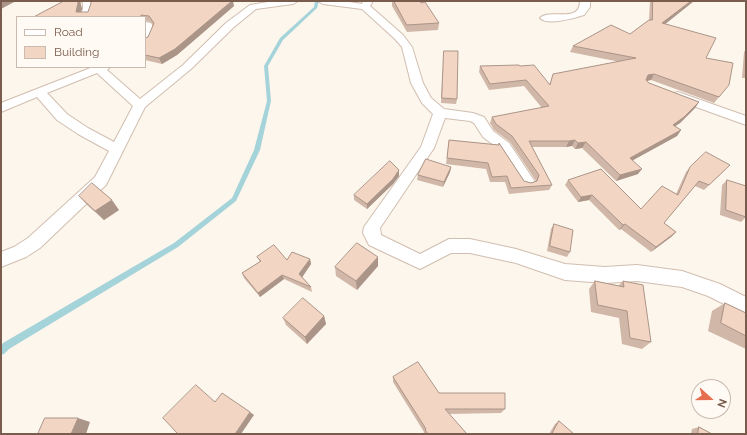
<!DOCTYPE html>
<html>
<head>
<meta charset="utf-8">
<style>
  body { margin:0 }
  #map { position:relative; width:747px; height:435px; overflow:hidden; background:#fdf6ec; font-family:Raleway,sans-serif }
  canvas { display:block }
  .frame { position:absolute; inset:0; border:2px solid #7a5c4d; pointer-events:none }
  .legend { position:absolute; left:16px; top:16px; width:130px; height:52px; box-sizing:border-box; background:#fffaf3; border:1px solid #cabbb1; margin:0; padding:5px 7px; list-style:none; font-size:12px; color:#7a5c4d }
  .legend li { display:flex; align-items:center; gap:8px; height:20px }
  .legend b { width:20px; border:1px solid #cabbb1 }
  .north { position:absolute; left:691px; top:379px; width:40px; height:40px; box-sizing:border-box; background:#fffaf3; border:1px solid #cabbb1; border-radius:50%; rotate:111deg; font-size:11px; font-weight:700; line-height:16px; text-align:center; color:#7a5c4d }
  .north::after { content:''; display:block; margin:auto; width:14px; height:18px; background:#e76f51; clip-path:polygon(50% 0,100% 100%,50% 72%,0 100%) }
</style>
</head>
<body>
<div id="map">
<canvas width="747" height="435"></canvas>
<div class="frame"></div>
<ul class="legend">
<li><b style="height:5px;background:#fff"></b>Road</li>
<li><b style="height:11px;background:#f3d5c3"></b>Building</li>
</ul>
<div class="north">N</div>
</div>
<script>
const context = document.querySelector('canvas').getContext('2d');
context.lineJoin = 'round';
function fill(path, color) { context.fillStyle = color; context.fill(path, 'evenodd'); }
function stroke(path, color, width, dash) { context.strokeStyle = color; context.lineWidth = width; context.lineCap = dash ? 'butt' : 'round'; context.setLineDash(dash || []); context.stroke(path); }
const stream = new Path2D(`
  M315,1H319L317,8L283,40L268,66L271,101L260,150L236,201L178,247L9,349L4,354L1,355V346L3,343L174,243L232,198L254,150L267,101L264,66L280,38L314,7Z`);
const street = new Path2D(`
  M81,1L93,2V9L90,17H80L83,9V3Z
  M274,1H298L293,4L256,9L234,27L191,69L145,107L106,185L40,248L26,257L1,267V252L14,247L28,238L95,177L109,151L78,134L57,120L37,97L1,112V103L93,67H110L107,70L140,99L183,65L226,23L250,5ZM97,73L133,106L114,142L88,128L67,114L47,93Z
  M318,1H343L362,4L363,1H373L370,6L403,35L412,47L423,83L431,98L444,109L473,113L484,117L493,131L509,143L535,182L533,186L528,187L523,186L499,149L483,137L474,123L470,121L445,118L434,148L380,228L381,235L420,254L449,239H470L516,249L565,264L605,267L637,265L682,271L720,284L746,297V315L708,296L682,287L637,281L605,283L565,280L516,263L470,253H451L420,269L369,245L363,233L364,227L421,147L433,114L422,103L411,83L402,47L395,39L362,9L323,4Z
  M580,1H590V7L584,15C575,18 547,26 540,18C550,8 580,24 580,1Z
  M145,22L151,23L155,30L149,42L145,43Z
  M678,92L746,116V125L674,99L672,96L674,93Z`);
const wall = new Path2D(`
  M64,1H80L82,9L80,12H88L234,6L177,55L162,64L145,60V38L148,37L153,25L151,22L145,21V17H34Z
  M392,1H420L439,23L438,30L407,32L392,6Z
  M650,1H694L665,24L706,58L724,91L714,103L651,80L647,81L649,83L699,102L695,108L680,123L675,126L681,130L677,136L633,160L638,174L616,181L582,148L575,149L572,146L566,147H532L552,185L549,190L509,194L505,182H490L486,169L446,164L449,140L498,145L499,143L524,181L531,183L536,181L510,142L494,130L490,123L492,117L542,108L524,86L489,90L479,72L480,66H520L550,84L553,74L620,62L570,52L573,46L630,34L649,20Z
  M746,49V78H742L744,52Z
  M444,51L457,99L456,104L441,103Z
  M451,167L450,172L443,187L417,180L418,175Z
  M690,167L725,170L704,190L695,186L664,223L676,232L671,237L651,252L621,229L619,230L589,200L578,202L565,185L568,180L641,209L676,194L686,172Z
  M399,170V176L393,184L367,209L354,200V195Z
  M727,180L746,217L741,222L720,215L722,185Z
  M79,196L119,210L104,220L87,205Z
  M554,224L570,252L567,257L547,251L551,229Z
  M257,257L287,260L310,259L311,264L302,277L311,287L312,292L284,279L260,297L244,278L242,273L260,262Z
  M378,257V266L357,290L336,276L335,267Z
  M595,281L618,286L623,281L651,342L642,349L622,344L619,318L591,312L589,289Z
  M725,303L746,313V349L708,331L712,311Z
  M324,316L326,324L307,344L286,325L283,318Z
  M393,377L439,393L505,409L501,413L449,414L467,434H423L424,432L393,382Z
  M559,421L573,434H549L555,424Z
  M699,427L712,434H691L692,429Z`);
const shadedWall = new Path2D(`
  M3,1H16L1,9V2Z
  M78,1H80L82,9L79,17L76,12Z
  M232,1H233L234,6L177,55L162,64L159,58Z
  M691,1H694L659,29L662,23Z
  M654,74L651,80L645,81L648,75Z
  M699,102L695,108L680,123L668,131L673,125Z
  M681,130L677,136L626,164L630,158Z
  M575,140L572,146L566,147L569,141Z
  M586,142L582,148L575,149L578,143Z
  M451,167L450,172L443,187L444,182Z
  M642,169L638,174L616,181L620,175Z
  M399,170V176L393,184L367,209V204Z
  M592,195L589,200L578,202L581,197Z
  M112,200L119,210L104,220L95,211Z
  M625,224L621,229L619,230L623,225Z
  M676,232L671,237L651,252L656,247Z
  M378,257V266L357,290L356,281Z
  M310,259L311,264L301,279L299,274Z
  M282,275L284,279L260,297L258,293Z
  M324,316L326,324L307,344L305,337Z
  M250,412L254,415L241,434H235Z
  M78,418L90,422L86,434H71Z`);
const building = new Path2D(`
  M64,1H78V3L76,12H88L91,3V1H232L175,49L159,58L145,55V38L148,37L154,23L149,16L141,15V17H34Z
  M394,1H420L421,3L425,2L439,23L407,25Z
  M653,1H691L662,23L716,38L706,58L733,63L729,85L719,97L654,74L648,75L646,80L649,83L699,102L684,117L673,125L681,130L630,158L642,169L620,175L586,142L578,143L575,140L569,141H529L552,185L511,188L507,176L492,177L488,163L447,158L449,140L499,145V143L524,181L531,183L537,181L539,175L512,136L496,124L492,117L549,106L526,80L490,84L480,66L519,65L520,66L534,65L550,85L553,74L636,58L573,46L611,25L630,34L649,20H652Z
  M444,51H458L457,99L442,98Z
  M706,152L730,165L709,185L699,181L664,223L676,232L656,247L625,224L623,225L592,195L581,197L568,180L601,169L641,209L662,186L678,195L690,167Z
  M426,159L451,167L444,182L418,175Z
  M390,161L399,170L393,179L367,204L354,195Z
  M727,180L746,186V217L726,210Z
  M92,183L112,200L95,211L79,196Z
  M554,224L573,230L570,252L550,246Z
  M357,243L378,257L356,281L335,267Z
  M274,245L287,260L292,252L310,259L299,274L311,287L282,275L258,293L242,273L261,261L257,257Z
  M595,281L624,287L623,281L643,285L651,342L630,338L627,311L598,305Z
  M303,298L324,316L305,337L283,318Z
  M725,303L746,313V336L721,323Z
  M418,362L439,393H505V409H445L467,434H428L425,430L426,429L393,377Z
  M196,385L215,402L222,393L250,412L235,434H178L163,418Z
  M45,418H78L71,434H38Z
  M559,421L574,434H552Z
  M699,427L712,434H698Z`);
fill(stream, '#a5d3da');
stroke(street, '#d1beb0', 2);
fill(street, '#fff');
fill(wall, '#d1b7a8');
fill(shadedWall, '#aa9588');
fill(building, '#f3d5c3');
stroke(building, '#aa9588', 1);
</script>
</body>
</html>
